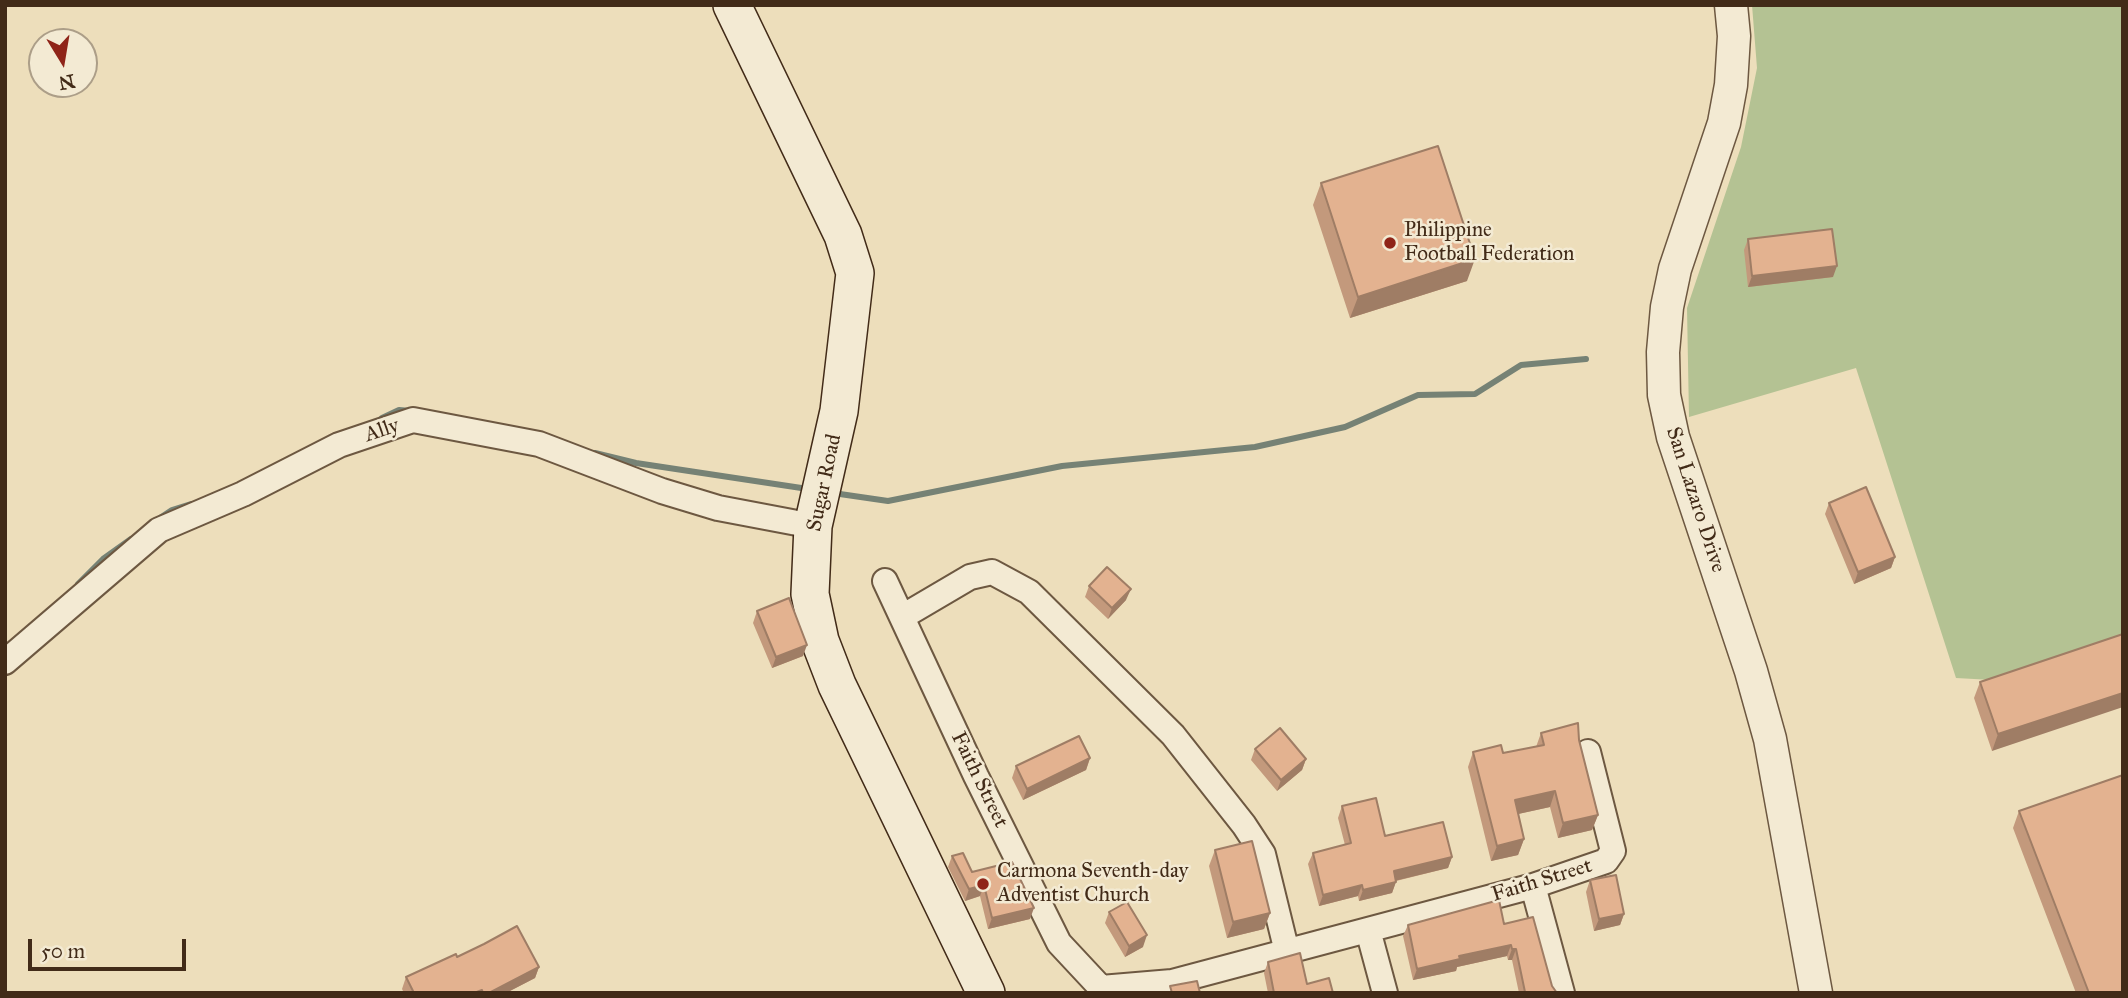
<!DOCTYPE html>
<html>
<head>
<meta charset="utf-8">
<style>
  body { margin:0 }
  #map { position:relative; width:2128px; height:998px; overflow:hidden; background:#eddebb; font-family:"IM FELL Great Primer",serif }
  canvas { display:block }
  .frame { position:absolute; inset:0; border:7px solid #422b18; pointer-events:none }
  .north { position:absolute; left:28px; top:28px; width:70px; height:70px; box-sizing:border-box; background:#f3ead3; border:2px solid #ac9e88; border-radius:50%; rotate:169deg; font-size:19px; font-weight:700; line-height:28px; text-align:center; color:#422b18 }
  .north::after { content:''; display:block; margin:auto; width:24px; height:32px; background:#8f2418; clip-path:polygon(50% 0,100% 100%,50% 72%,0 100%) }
  .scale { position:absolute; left:28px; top:939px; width:158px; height:32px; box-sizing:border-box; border:4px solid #422b18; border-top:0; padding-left:9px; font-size:21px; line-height:24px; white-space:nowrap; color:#422b18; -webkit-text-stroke:5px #f3ead3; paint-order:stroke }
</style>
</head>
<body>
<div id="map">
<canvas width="2128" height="998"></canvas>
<div class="frame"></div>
<div class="north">N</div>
<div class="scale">50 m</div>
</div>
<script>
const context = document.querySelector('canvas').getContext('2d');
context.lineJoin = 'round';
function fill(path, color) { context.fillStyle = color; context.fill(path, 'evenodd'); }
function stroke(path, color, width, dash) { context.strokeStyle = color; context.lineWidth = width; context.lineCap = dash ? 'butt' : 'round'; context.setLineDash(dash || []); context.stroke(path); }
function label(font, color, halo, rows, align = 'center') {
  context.font = font + ' "IM FELL Great Primer",serif'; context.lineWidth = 5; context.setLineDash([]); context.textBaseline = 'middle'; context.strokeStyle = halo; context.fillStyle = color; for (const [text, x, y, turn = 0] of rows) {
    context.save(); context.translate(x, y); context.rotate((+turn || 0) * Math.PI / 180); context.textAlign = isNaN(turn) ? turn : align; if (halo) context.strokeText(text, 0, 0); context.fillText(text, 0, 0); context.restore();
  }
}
const green = new Path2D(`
  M1752,5H2123V638L2010,681L1956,678L1856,368L1689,417L1687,308L1741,147L1757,68Z`);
const stream = new Path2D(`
  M382,418L399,410L411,411
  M595,453L636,463L808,489
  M833,493L888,501L1062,466L1255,447L1345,427L1418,395L1475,394L1521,365L1586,359
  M160,518L172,510L191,504
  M78,584L103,559L131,539`);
const minor = new Path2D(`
  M885,581L976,776L1059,943L1101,988L1172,982L1533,886L1606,861L1613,851L1588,752
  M902,617L970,577L992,572L1029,592L1173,735L1244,825L1263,854L1287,952
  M5,662L159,530L243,494L339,445L413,420L539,444L662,491L718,508L813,526
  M1533,886L1562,993
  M1368,930L1385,993`);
const tertiary = new Path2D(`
  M1731,5L1734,36L1731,85L1724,123L1675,269L1667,307L1663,352L1664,395L1673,437L1751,671L1770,739L1816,993`);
const secondary = new Path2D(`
  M732,5L843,235L855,273L839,411L813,526L810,594L820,641L837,685L986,993`);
const wall = new Path2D(`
  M1321,183L1467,281L1350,318L1313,205Z
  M1748,239L1833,277L1748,287L1744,250Z
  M1829,503L1895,557L1891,568L1854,584L1825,514Z
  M1089,586L1126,600L1108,619L1085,597Z
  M757,611L803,656L772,668L753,623Z
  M2123,634L1992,751L1974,698L1980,682Z
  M1541,733L1579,740L1598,815L1592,830L1558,838L1550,807L1518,814L1524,839L1518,855L1491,861L1468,767L1473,752L1503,753L1536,747Z
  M1255,749L1306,759L1302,770L1277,791L1251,760Z
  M1090,758L1086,770L1023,800L1012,778L1016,766Z
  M1342,806L1385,836L1452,857L1448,868L1396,881L1392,893L1359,901L1358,896L1319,906L1308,864L1313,853L1345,845L1338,818Z
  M2019,811L2123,993H2076L2013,828Z
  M1215,850L1270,913L1264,929L1227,938L1209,866Z
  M952,856L972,872L1030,919L988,929L980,896L965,901L948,867Z
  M1590,880L1624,914L1620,925L1594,931L1586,892Z
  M1109,912L1143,947L1125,957L1105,923Z
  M1504,924L1552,986L1519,993L1512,960H1508L1507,956L1457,967L1456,971L1413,980L1403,936L1408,925Z
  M457,957L539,967L535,978L506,993H404L402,989L406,977Z
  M1268,962L1307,984L1333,993H1268L1264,973Z`);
const shadedWall = new Path2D(`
  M1475,259L1467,281L1350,318L1358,297Z
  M1837,266L1833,277L1748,287L1752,276Z
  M1895,557L1891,568L1854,584L1858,572Z
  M1131,589L1126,600L1108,619L1112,608Z
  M807,645L803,656L772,668L776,657Z
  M2123,693V707L1992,751L1998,734Z
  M1090,758L1086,770L1023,800L1027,789Z
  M1306,759L1302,770L1277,791L1281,780Z
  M1555,791L1550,807L1509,816L1515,800Z
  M1598,815L1592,830L1558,838L1563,823Z
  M1524,839L1518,855L1491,861L1497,846Z
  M1452,857L1448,868L1390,882L1394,871Z
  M1396,882L1392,893L1359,901L1363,890Z
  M984,885L980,896L965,901L969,889Z
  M1362,885L1358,896L1319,906L1323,895Z
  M1034,908L1030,919L988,929L992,918Z
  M1270,913L1264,929L1227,938L1233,922Z
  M1624,914L1620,925L1594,931L1599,919Z
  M1147,935L1143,947L1125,957L1129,946Z
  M1511,945L1507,956L1457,967L1456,971L1413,980L1417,969L1459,956Z
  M1512,949H1516L1512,960H1508Z
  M539,967L535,978L506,993H489Z`);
const building = new Path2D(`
  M1438,146L1475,259L1358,297L1321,183Z
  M1832,229L1837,266L1752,276L1748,239Z
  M1866,487L1895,557L1858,572L1829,503Z
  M1107,567L1131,589L1112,608L1089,586Z
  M789,598L807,645L776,657L757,611Z
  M2123,634V693L1998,734L1980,682Z
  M1578,723L1579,740L1598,815L1563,823L1555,791L1515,800L1524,839L1497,846L1473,752L1501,745L1503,753L1544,745L1541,733Z
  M1280,728L1306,759L1281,780L1255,749Z
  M1079,736L1090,758L1027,789L1016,766Z
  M2123,775V993H2089L2019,811Z
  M1376,798L1385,836L1443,822L1452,857L1394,871L1396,882L1363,890L1362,885L1323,895L1313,853L1351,843L1342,806Z
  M1252,841L1270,913L1233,922L1215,850Z
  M963,853L972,872L1012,862L1034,908L992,918L984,885L969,889L952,856Z
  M1616,875L1624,914L1599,919L1590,880Z
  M1499,900L1504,924L1533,917L1552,986L1557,993H1520L1525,992L1516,949H1512L1511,945L1459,956L1460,959L1417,969L1408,925Z
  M1127,902L1147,935L1129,946L1109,912Z
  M517,926L539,967L489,993H483L482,990L474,993H414L406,977L456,954L457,957L484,944Z
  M1300,953L1307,984L1329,978L1333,993H1274L1268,962Z
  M1197,981L1200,993H1172L1170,986Z`);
const markers = [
  [1390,243,7,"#8f2418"],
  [983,884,7,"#8f2418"]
];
const poiNames = [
  ["Philippine",1404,231],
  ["Football Federation",1404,255],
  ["Carmona Seventh-day",997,872],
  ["Adventist Church",997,896]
];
const streetNames = [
  ["Ally",382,431,-19],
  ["Sugar Road",825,483,-78],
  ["San Lazaro Drive",1695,500,72],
  ["Faith Street",979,780,64],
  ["Faith Street",1542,881,-17]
];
fill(green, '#b4c293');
stroke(stream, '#768275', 6);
stroke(minor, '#6d5841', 28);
stroke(tertiary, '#6d5841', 35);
stroke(secondary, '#422b18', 40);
stroke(minor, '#f3ead3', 24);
stroke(tertiary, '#f3ead3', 32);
stroke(secondary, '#f3ead3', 37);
fill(wall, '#c3997c');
fill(shadedWall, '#9f7d65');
fill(building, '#e3b290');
stroke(building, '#9f7d65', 2);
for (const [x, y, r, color] of markers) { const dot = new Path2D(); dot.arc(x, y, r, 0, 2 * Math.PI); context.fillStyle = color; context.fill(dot); stroke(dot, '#f3ead3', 2.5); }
label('21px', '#422b18', '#f3ead3', poiNames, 'left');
label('21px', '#422b18', '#f3ead3', streetNames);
</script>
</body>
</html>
